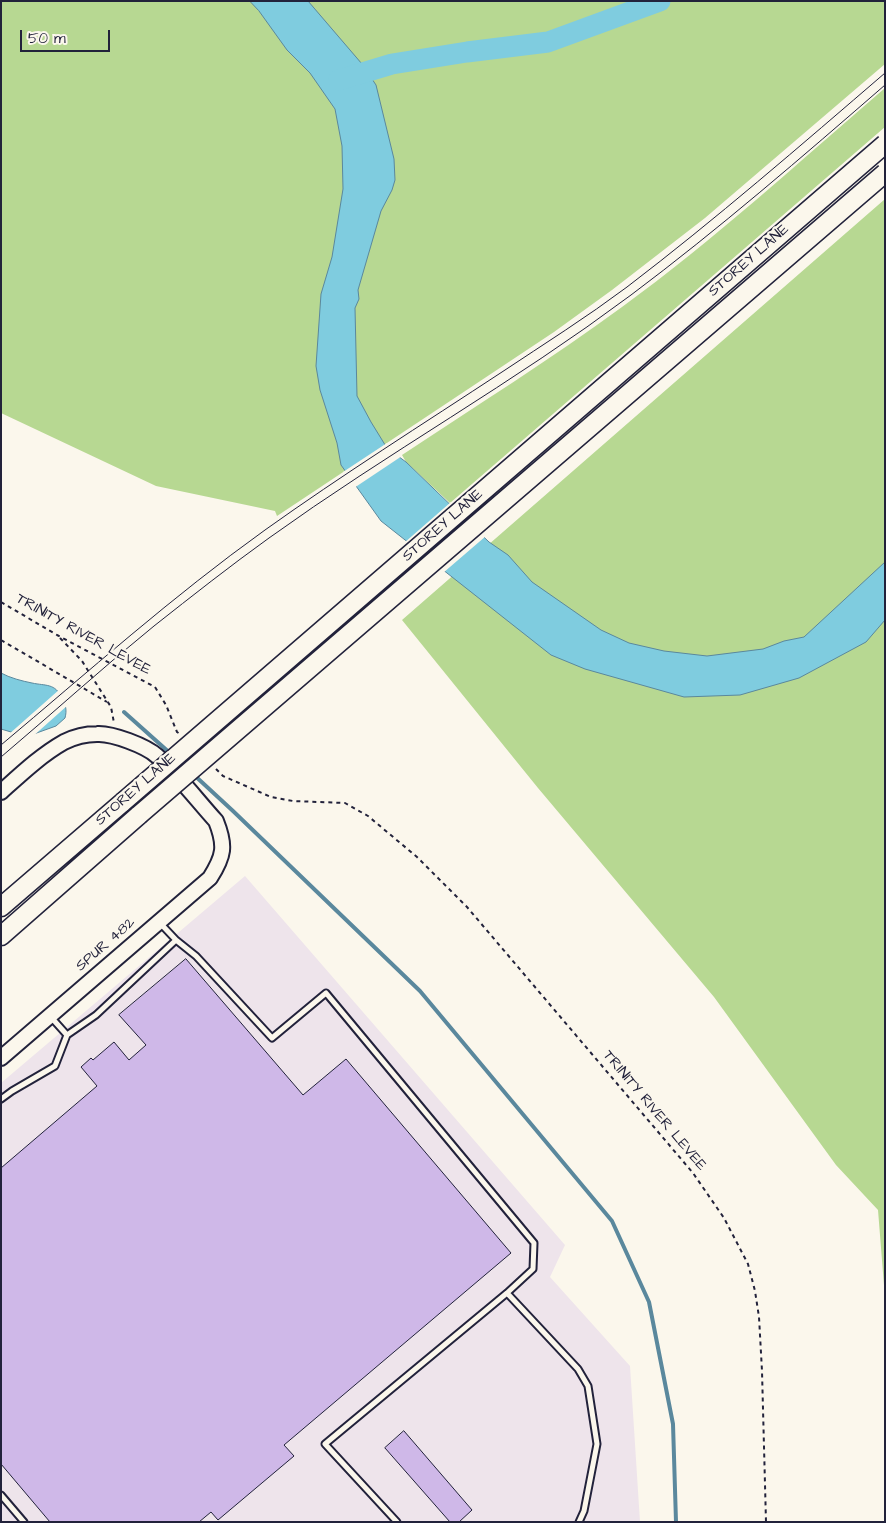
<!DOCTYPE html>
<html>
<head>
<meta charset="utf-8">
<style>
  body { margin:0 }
  #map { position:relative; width:886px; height:1523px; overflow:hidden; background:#fbf7ec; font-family:"Architects Daughter",sans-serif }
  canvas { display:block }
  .frame { position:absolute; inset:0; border:2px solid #22223b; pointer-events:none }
  .scale { position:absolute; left:20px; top:30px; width:90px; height:22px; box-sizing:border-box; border:2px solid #22223b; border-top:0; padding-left:6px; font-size:15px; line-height:18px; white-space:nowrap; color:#22223b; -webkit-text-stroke:4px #fbf7ec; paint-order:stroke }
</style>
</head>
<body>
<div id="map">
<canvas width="886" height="1523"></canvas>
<div class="frame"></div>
<div class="scale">50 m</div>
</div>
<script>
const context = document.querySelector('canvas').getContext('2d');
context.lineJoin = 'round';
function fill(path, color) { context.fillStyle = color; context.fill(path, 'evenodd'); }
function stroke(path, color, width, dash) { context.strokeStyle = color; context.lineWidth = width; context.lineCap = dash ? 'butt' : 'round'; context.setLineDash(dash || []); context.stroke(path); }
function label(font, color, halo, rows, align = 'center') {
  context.font = font + ' "Architects Daughter",sans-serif'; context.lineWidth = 4.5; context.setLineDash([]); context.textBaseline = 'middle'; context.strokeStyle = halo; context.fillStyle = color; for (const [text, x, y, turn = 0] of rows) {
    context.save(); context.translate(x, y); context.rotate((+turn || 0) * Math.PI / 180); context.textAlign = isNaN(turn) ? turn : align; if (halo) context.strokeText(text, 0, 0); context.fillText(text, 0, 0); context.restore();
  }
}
const built = new Path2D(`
  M245,876L565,1245L550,1277L630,1366L640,1522H1V1083Z`);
const green = new Path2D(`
  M1,1H885V64L705,218L612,290L554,332L277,516L275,511L156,486L1,413Z
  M885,88V127L450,503L406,462L402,455C476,406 551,359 622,307C714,240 799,162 885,88Z
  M885,199V1298L878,1210L836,1165L714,997L538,788L402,620Z`);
const water = new Path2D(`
  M250,1H308L362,64L376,85L394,159L395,180L392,190L381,211L358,290L359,299L355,308L357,396L371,422L387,448L406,462L489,542L508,555L532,582L601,630L629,643L664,651L707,656L763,649L784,641L804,637L885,562V620L866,642L799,678L740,695L684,697L585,669L551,655L381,521L341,465L337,443L320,390L316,366L321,294L332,257L343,189L342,146L335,109L310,73L287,50L259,11Z
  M1,673C10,678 22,681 32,683C46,686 55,683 62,698C66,706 67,710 65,718L56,726L31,735H21L1,729Z`);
const pier = new Path2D(`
  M387,443L389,446L402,456L354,488L343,472Z
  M451,502L486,536L443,573L404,543Z
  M60,689L65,695L68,705L40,730L31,738L8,735Z`);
const stream = new Path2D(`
  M124,712L171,754
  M193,774L233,811L420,991L612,1221L649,1302L673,1424L676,1522`);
const river = new Path2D(`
  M339,80L392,64L467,52L548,42L660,1`);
const building = new Path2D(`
  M186,959L303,1095L346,1059L511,1253L284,1445L294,1456L218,1520L211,1512L199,1522H50L1,1464V1168L97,1086L81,1067L91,1058L93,1060L114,1042L129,1060L146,1045L119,1015Z
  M404,1431L472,1510L459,1522H450L385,1448Z`);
const path = new Path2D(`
  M1,602L57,635L155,687L166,705L177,732L180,734
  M60,638L82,661L111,707L114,723
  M1,640L107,702
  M216,769L223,776L271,797L293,801L345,803L368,816L417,857L467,907L693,1173L724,1218L748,1264L755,1291L759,1317L762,1371L766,1522`);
const lane = new Path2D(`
  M176,940L196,956L272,1038L326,993L534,1243L533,1269L507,1293L325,1444L397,1522
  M50,1016L67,1035L96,1015L176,940L160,923
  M1,1099L12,1091L55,1066L67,1035
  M507,1293L578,1369L588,1386L597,1444L584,1511L579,1522
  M1,1495L24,1522`);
const secondary = new Path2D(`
  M1,792C21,774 41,755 64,742C74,737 86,734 97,734C112,733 146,746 157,756C178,775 197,800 216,821C226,846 224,856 210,878L1,1058`);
const highway = new Path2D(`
  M1,907L123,802
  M1,936L139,815`);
const tram = new Path2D(`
  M1,745C88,672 173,596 265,530C342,475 423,424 502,372C544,344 587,317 627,287C716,219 800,146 885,73
  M1,757C52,714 102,668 154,626C192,596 230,566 269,538C387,453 515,382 631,295C719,229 802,157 885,85`);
const highwayBridge = new Path2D(`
  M123,802L885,144
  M139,815L885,173`);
const streetNames = [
  ["STOREY LANE",749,261,-41],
  ["STOREY LANE",443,526,-41],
  ["TRINITY RIVER LEVEE",83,635,29],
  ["STOREY LANE",136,790,-41],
  ["SPUR 482",106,945,-41],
  ["TRINITY RIVER LEVEE",654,1111,50]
];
fill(built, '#eee4eb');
fill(green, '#b7d892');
fill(water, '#7fccdf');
stroke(water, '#5a889d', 1);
fill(pier, '#fbf7ec');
stroke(stream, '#5a889d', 4);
stroke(river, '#7fccdf', 21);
fill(building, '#cfb8e8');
stroke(building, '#22223b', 1);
stroke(lane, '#22223b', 9);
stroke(secondary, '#22223b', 18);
stroke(highway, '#22223b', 21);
stroke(path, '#22223b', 2, [4, 4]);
stroke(lane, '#fbf7ec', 5);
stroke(secondary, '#fbf7ec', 14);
stroke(highway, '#fbf7ec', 18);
stroke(tram, '#22223b', 1);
stroke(highwayBridge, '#22223b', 21, []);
stroke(highwayBridge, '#fbf7ec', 18);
label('15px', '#22223b', '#fbf7ec', streetNames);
</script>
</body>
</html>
